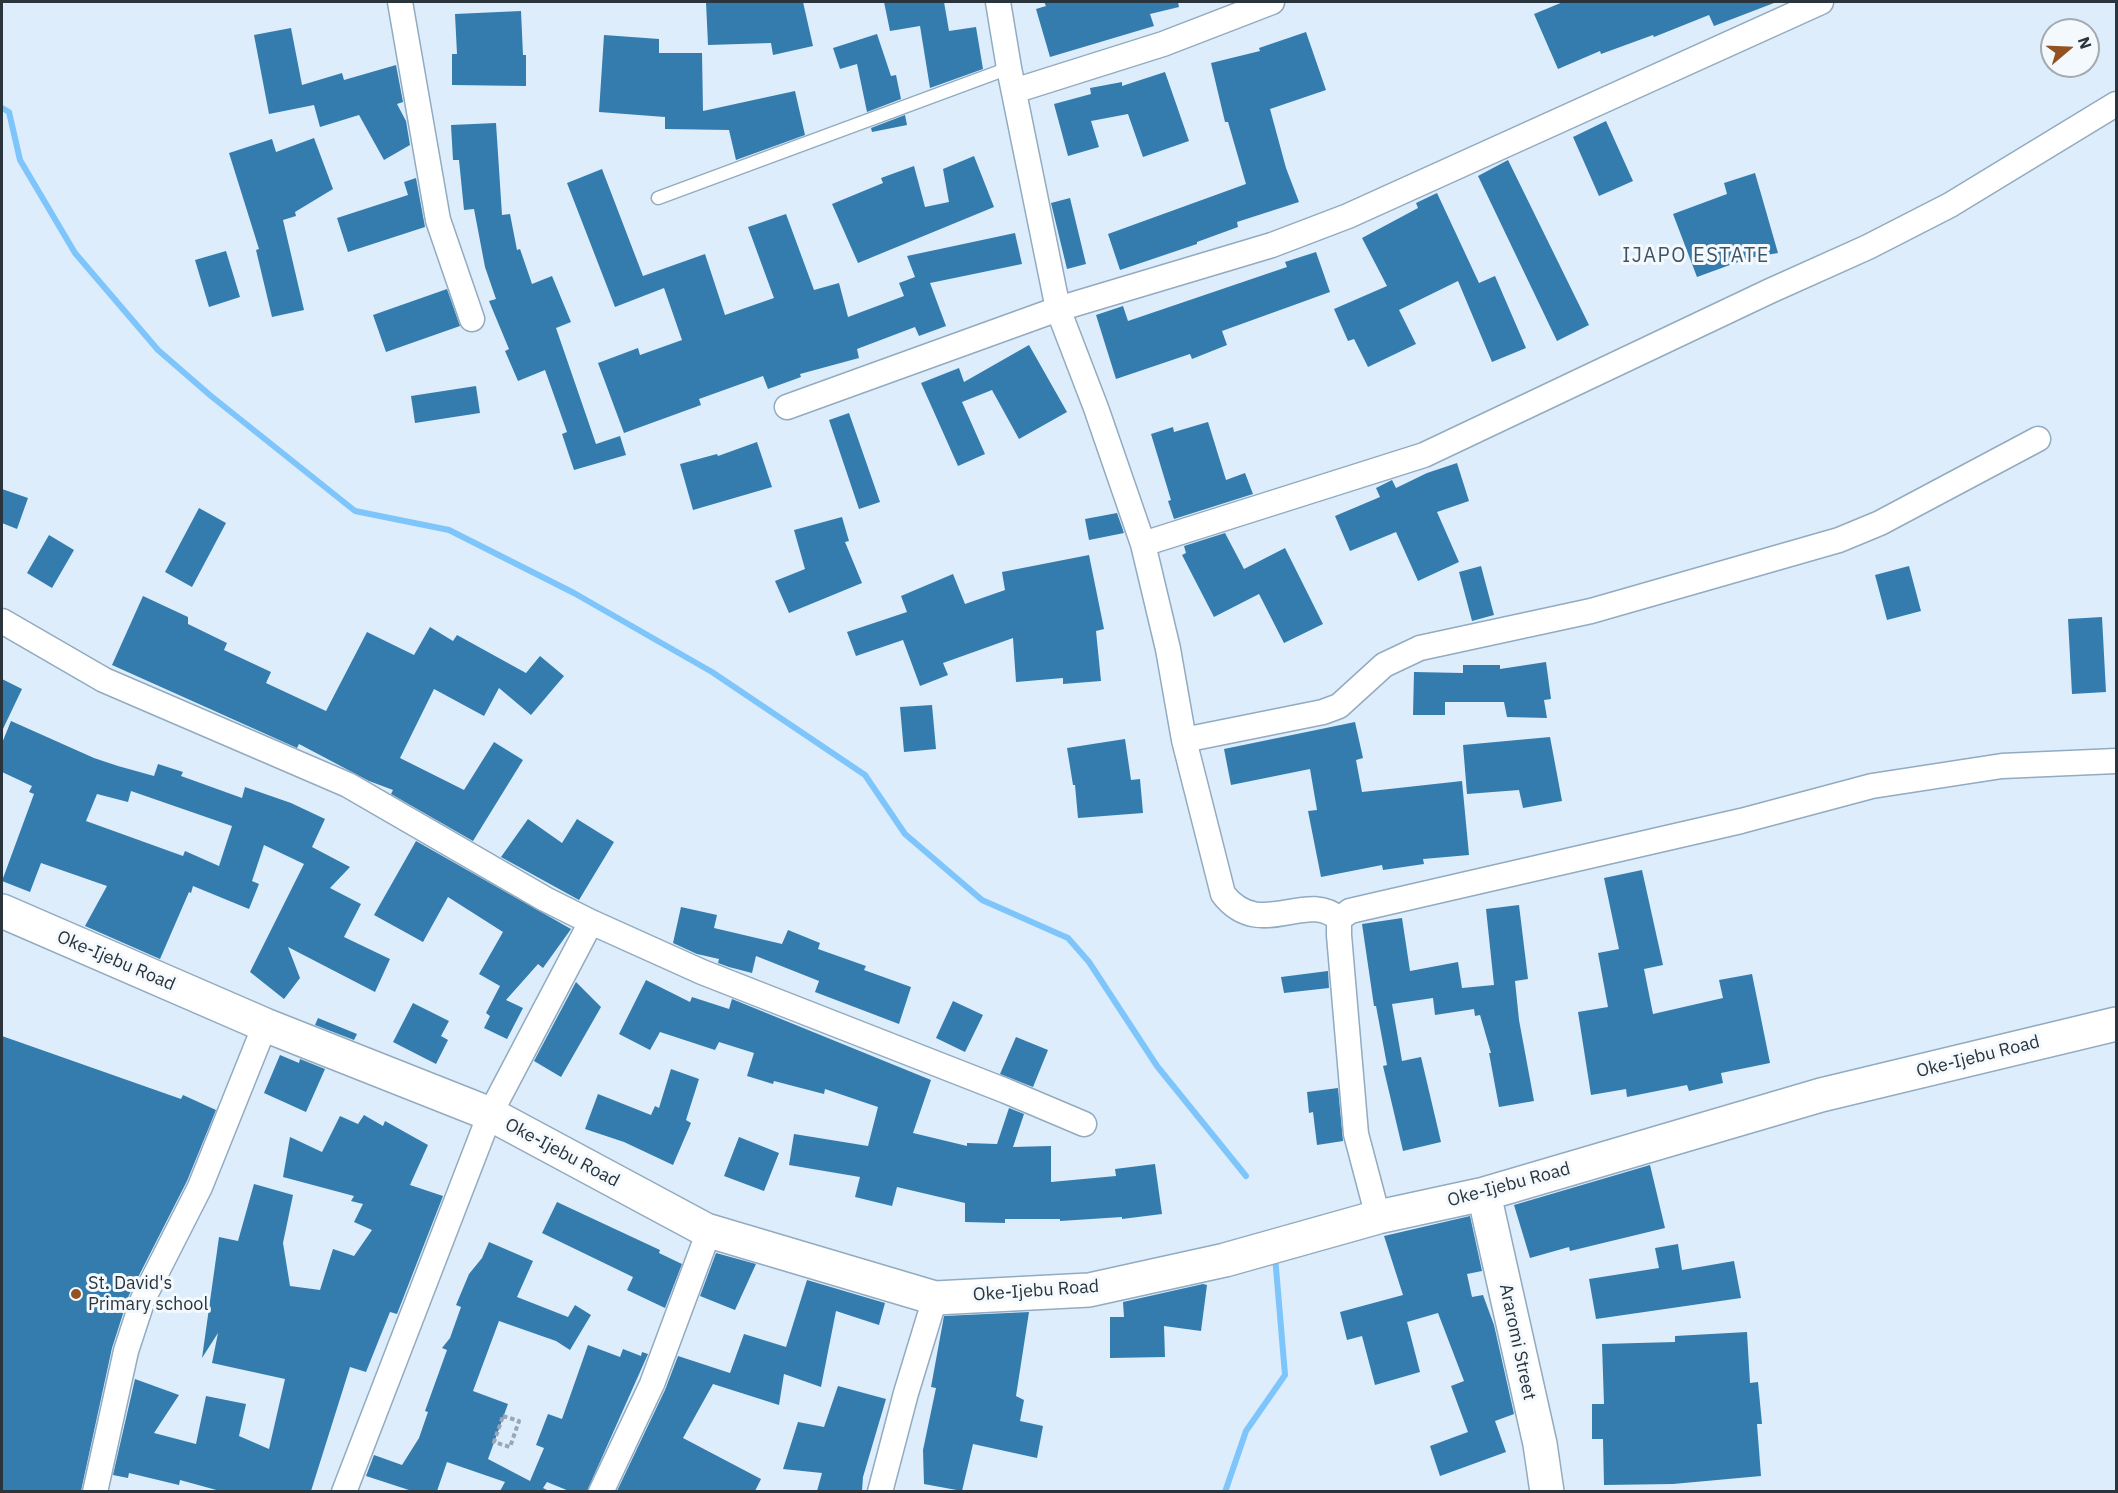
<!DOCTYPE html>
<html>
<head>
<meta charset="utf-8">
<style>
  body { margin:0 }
  #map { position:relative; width:2118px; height:1493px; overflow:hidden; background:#ddedfb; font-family:"IBM Plex Sans",sans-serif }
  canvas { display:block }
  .frame { position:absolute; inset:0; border:3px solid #29343c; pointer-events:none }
  .north { position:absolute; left:2040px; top:18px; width:60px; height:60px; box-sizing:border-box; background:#f4f9fd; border:2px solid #a3aab0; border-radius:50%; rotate:71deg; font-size:16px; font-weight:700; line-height:24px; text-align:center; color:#29343c }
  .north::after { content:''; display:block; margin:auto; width:21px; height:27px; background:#93521f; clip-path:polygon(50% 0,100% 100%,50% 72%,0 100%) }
</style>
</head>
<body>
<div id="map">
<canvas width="2118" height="1493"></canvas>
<div class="frame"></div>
<div class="north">N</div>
</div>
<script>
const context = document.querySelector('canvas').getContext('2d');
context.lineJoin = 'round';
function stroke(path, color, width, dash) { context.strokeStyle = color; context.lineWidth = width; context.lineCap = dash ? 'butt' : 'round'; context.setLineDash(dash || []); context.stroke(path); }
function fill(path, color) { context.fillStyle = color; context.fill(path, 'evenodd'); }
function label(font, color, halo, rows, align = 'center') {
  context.font = font + ' "IBM Plex Sans",sans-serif'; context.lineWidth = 6; context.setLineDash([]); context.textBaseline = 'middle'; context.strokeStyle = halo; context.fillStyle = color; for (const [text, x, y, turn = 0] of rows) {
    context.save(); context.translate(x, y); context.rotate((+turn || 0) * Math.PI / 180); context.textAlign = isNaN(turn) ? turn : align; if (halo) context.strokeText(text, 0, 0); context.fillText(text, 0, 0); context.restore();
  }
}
const stream = new Path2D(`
  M2,108L9,112L20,160L75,253L158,350L211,396L355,511L449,530L574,593L712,672L865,775L905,834L982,900L1068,938L1089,962L1157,1066L1246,1176
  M1225,1492L1246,1431L1285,1375L1275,1256`);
const building = new Path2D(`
  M706,2H803L813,46L773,55L771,43L708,45Z
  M884,2H944L949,31L976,27L983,69L930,88L920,26L890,31Z
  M1044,2H1178L1179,7L1150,14L1154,26L1050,57L1036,9L1046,6Z
  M1563,2H1774V3L1714,26L1709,15L1654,37L1653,35L1601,54L1600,51L1558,69L1534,14Z
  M521,11L523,55H526V86L452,85V54H457L455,14Z
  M291,28L302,85L342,73L344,80L396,65L403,102L397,104L406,121L410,145L384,160L359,115L320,127L314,105L269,114L254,35Z
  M1306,32L1326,90L1270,109L1286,168L1299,202L1237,222L1238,227L1197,242V244L1120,270L1108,234L1246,184L1228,122H1225L1211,63L1260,51L1259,48Z
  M877,34L891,76L896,75L901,99L867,112L857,64L840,69L833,48Z
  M604,35L659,39V53H702L703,111L795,91L805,135L736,160L729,130L665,129V117L599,112Z
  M1165,72L1189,141L1143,157L1128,114L1091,121L1099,147L1068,156L1054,104L1091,94L1090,88L1122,82V86Z
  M905,115L907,125L872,132L871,128Z
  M1606,121L1633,181L1599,196L1573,137Z
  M496,123L502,215L510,214L517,250L520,249L532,284L552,276L571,322L556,328L596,444L620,436L626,455L574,470L562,434L567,432L545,370L518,381L505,351L509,349L489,301L496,299L485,267L474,209L464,210L459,160H453L451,125Z
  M314,138L333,189L295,212L296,216L283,220L304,310L272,317L256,250L259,249L229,153L272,139L276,152Z
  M974,156L994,207L858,263L832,204L883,183L881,178L914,166L925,207L949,202L943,169Z
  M1508,160L1589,325L1557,341L1478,176Z
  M602,169L643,276L705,254L725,315L774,298L748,227L786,214L814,290L839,283L848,317L904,296L899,283L915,277L907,256L1015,233L1022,264L930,283L946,326L919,336L915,327L857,349L859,358L800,374L801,377L768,389L763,376L699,399L701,405L624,433L598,363L638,348L640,355L682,340L664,288L615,307L567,183Z
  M1755,173L1778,253L1749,258L1697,277L1673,214L1727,194L1724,183Z
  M416,178L425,227L348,252L337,218L408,195L404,182Z
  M1437,193L1479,283L1495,276L1526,348L1492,362L1458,281L1399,310L1416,344L1368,367L1354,339L1348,341L1334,309L1387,286L1362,238L1418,208L1416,203Z
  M1070,198L1086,264L1067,269L1051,203Z
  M226,251L240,297L209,307L195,260Z
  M1316,252L1330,292L1222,331L1227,345L1192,359L1190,354L1116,379L1096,315L1123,306L1128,321L1287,267L1285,262Z
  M447,289L460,326L386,352L373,315Z
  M1029,345L1067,412L1019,439L992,390L962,402L985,454L958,466L921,383L959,368L964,382Z
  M476,386L480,413L415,423L411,396Z
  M849,413L880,502L859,509L829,420Z
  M1208,422L1226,480L1245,473L1253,494L1174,519L1168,501L1171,500L1151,434L1173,427L1174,432Z
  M757,442L772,487L693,510L680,464L717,454L718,456Z
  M1457,463L1469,501L1437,512L1459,562L1418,581L1396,532L1350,551L1335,516L1380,497L1376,488L1392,480L1396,488L1427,473Z
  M2,489L28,498L17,529L2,523Z
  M199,508L226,523L192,587L165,572Z
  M1117,513L1124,533L1089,540L1085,519Z
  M842,517L849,541L845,542L862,583L789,613L775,581L805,569L794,530Z
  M1225,533L1244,569L1285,548L1323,624L1284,643L1259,594L1214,617L1182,555L1186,553L1184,546Z
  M49,535L74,550L52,588L27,573Z
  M1089,555L1104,629L1096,631L1101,681L1063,684V678L1016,682L1013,638L943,663L948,675L920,686L903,640L856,656L847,632L907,612L901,596L953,574L965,604L1005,590L1002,572Z
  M1481,566L1494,615L1472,621L1459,572Z
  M1909,566L1921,611L1887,620L1875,575Z
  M143,596L188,617V624L227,643L224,650L271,672L266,683L326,711L367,632L414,655L430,627L453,641L457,635L526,673L540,656L564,676L531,715L499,688L484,716L434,689L400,758L464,790L494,742L523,760L473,841L391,794L393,790L369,781L299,744L297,748L112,665Z
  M2102,617L2106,692L2072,694L2068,619Z
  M1546,662L1551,699L1544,700L1547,718L1507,717L1504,702H1445V715H1413L1414,672L1463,673V665H1500V669Z
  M2,679L22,689L2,731Z
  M932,705L936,749L904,752L900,707Z
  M11,721L94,758L118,766L154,776L158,764L183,772L181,776L242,798L245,787L291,803L325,819L312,847L350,867L330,888L361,904L344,937L390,959L375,992L288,947L300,978L284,999L250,972L304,864L264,845L252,881L259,884L249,909L193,886L191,893L189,892L160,959L85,926L107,886L41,863L30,892L2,881L34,794L29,792L32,786L2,772V743ZM131,791L232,826L219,866L185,851L183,856L86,821L97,794L128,802Z
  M1355,722L1363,758L1356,760L1362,792L1462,781L1469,855L1423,859L1424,864L1383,870L1382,865L1321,877L1308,811L1317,810L1310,769L1231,785L1224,749Z
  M1550,737L1562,801L1523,808L1519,790L1467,794L1463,745Z
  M1125,739L1131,780L1140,779L1143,813L1078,818L1075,785H1073L1067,748Z
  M528,819L562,843L577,819L614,842L579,900L501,857Z
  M416,841L571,929L543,968L538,964L506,1000L523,1008L507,1039L484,1028L490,1016L486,1013L500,986L479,974L503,932L448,897L423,942L374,915Z
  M1642,870L1663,965L1644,969L1653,1014L1723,998L1719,980L1752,974L1770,1063L1721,1073L1723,1083L1689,1091L1687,1085L1627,1097L1626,1089L1591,1095L1578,1012L1608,1007L1598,953L1619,949L1604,878Z
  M1519,905L1528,979L1515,981L1519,1020L1534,1101L1499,1107L1489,1053H1491L1480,1015L1475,1016L1474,1009L1435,1015L1433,998L1392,1004L1402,1061L1421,1057L1441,1142L1403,1151L1383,1066L1387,1065L1376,1006H1374L1362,924L1402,918L1410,971L1458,962L1462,988L1494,985L1486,909Z
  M681,907L717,915L714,928L782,944L788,930L820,943L818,949L866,966L864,970L911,987L899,1024L815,992L819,981L756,956L752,973L729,967L718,963L719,959L697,954L673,943Z
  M1328,971L1329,988L1284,993L1281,977Z
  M646,980L690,1002L692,997L729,1009L732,999L931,1080L913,1133L967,1146V1143L997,1144L1009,1108L1024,1114L1013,1147L1051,1146V1182L1116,1176L1115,1169L1155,1164L1162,1214L1122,1219V1217L1060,1221V1219H1005V1223L965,1222V1203L897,1187L892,1206L855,1197L860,1177L789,1165L794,1134L868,1146L878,1107L825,1089L824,1094L774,1081L773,1084L747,1076L754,1053L719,1042L715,1050L660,1032L650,1050L619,1034Z
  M576,982L601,1007L561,1077L534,1061Z
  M953,1001L983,1015L965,1052L936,1038Z
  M413,1003L449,1021L441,1036L448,1040L436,1064L393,1042Z
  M318,1018L357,1034L354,1040L315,1025Z
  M2,1036L181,1099L183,1095L216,1110L187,1181L129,1295L112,1348L81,1491H2Z
  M1016,1037L1048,1050L1033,1087L1000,1074Z
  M280,1055L299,1063L300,1059L325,1069L306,1112L264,1093Z
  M671,1069L699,1079L686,1120L691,1123L673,1165L624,1142L585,1129L598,1094L651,1115L655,1106L659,1108Z
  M1338,1088L1343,1141L1317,1145L1313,1112L1309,1113L1307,1092Z
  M364,1115L383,1126L385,1121L428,1145L410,1185L443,1196L397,1314L390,1312L366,1372L350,1367L311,1491H220L180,1480L179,1485L129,1473L128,1478L113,1475L135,1379L179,1395L154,1433L196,1444L206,1396L246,1404L239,1436L269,1449L285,1379L212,1363L218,1333L202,1358L219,1237L238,1241L254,1184L293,1195L283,1243L290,1286L320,1290L333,1249L354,1256L372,1230L354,1222L363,1204L351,1201L354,1196L283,1177L290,1137L322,1152L340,1116L358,1124Z
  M739,1137L779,1153L764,1191L724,1176Z
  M1650,1165L1665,1228L1570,1251L1569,1247L1530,1258L1514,1205Z
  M557,1202L660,1250L659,1253L682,1264L665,1308L627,1290L633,1277L542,1233Z
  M1470,1216L1482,1271L1467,1274L1472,1297L1483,1295L1494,1325L1514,1414L1495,1421L1506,1452L1440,1476L1430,1446L1468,1432L1451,1386L1464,1381L1438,1313L1407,1322L1420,1372L1375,1385L1362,1336L1347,1340L1340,1312L1403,1295L1384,1236Z
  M489,1242L533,1261L517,1297L568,1317L575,1305L591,1315L570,1350L556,1341L499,1321L473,1391L508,1404L488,1459L530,1481L544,1448L536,1445L548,1414L562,1419L588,1345L620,1357L623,1349L641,1356L642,1352L648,1354L587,1491H569L547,1482L543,1488L549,1491H500L505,1482L447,1462L437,1491H412L366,1476L374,1455L402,1465L419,1438L428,1412L425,1411L447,1350L442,1348L450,1338L461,1307L456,1305L469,1274L482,1258Z
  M1678,1244L1682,1270L1734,1261L1741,1298L1596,1319L1589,1279L1659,1268L1655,1248Z
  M716,1253L756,1264L735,1310L700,1296Z
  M807,1280L885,1303L879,1325L836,1311L821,1387L784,1374L779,1405L713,1384L683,1438L761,1479L755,1491H617L665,1390L678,1356L730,1373L744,1334L786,1347Z
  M1203,1284L1207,1285L1201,1331L1164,1326L1165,1357L1110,1358V1317H1124L1123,1302Z
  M1029,1312L1016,1396L1024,1400L1020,1421L1043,1426L1037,1458L973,1444L962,1491L924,1484L923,1450L936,1388L931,1387L944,1316Z
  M1747,1332L1750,1383L1758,1382L1762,1424H1757L1761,1476L1673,1484L1604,1485L1603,1439H1592V1404H1604L1602,1344L1675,1342V1336Z
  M838,1386L886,1399L863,1477L862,1491H817L822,1473L783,1469L798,1422L824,1427Z`);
const path = new Path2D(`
  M503,1416L519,1421L510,1447L494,1442Z`);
const lane = new Path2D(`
  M658,198L1009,68`);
const street = new Path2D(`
  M400,2L438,220L472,319
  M998,2L1009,68L1058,309L1096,408L1143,544L1168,649L1184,740L1223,894C1260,942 1306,889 1339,919
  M1014,91L1163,44L1272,2
  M787,407L1058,309L1272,245L1348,216L1821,2
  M1143,544L1424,455L1770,291L1868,247L1950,205L2116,104
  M2,621L104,680L348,785L545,899L591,922L702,972L1006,1091L1084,1124
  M1184,740L1323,712L1339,706L1384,665L1420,648L1591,611L1839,540L1880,523L2038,439
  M1378,1217L1356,1134L1339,935V919L1350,911L1741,821L1872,786L2002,766L2116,761
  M95,1492L126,1351L143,1299L200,1187L265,1025
  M344,1492L490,1114L591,922
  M601,1492L652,1384L706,1239V1230
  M880,1492L906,1393L935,1298`);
const secondary = new Path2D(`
  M2,911L265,1025L490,1114L706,1230L935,1298L1089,1290L1225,1260L1378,1217L1484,1194L1821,1095L2116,1024
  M1484,1194L1540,1444L1547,1492`);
const markers = [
  [76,1294,6,"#93521f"]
];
const streetNames = [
  ["Oke-Ijebu Road",116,961,23],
  ["Oke-Ijebu Road",1978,1057,-14],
  ["Oke-Ijebu Road",562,1153,28],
  ["Oke-Ijebu Road",1509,1185,-15],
  ["Oke-Ijebu Road",1036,1291,-4],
  ["Araromi Street",1517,1342,78]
];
const poiNames = [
  ["St. David's",88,1284],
  ["Primary school",88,1305]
];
const neighbourhoodNames = [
  ["IJAPO ESTATE",1696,256]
];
stroke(stream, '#7ec5fc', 6);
fill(building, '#347cae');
stroke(lane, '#92abc0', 15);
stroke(street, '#92abc0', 27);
stroke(secondary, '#92abc0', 36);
stroke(path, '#99a7b3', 4, [4.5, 3]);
stroke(lane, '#fff', 12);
stroke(street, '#fff', 24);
stroke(secondary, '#fff', 33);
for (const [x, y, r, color] of markers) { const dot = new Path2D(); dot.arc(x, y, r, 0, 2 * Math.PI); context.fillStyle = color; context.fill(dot); stroke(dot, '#f4f9fd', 2); }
label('18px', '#29343c', '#f4f9fd', streetNames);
label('18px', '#29343c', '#f4f9fd', poiNames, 'left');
context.letterSpacing = '1.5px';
label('20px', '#3d5466', '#f4f9fd', neighbourhoodNames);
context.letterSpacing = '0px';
</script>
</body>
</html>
